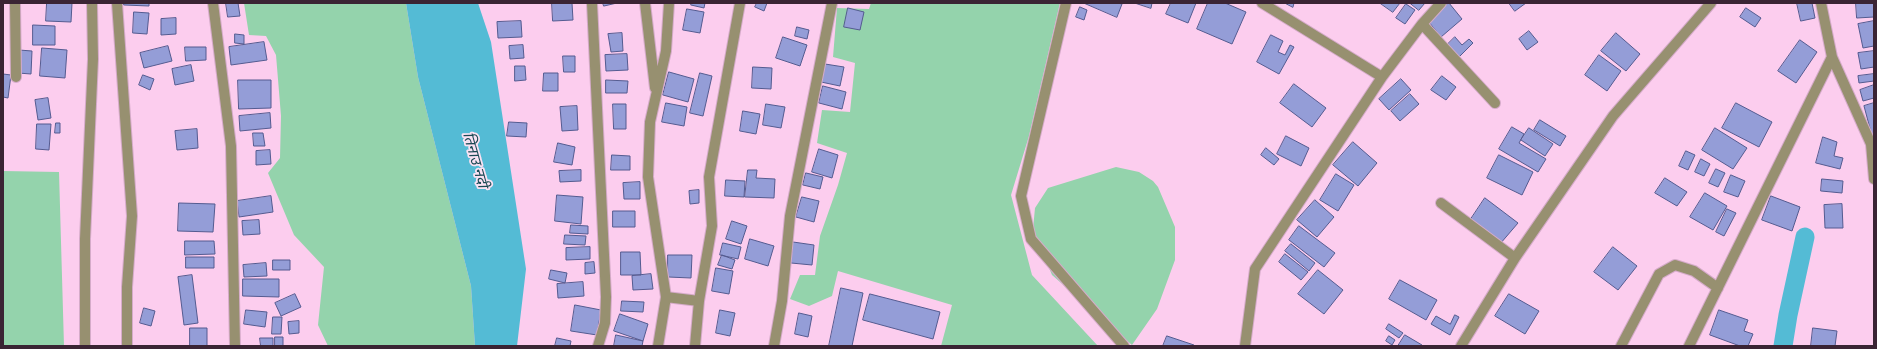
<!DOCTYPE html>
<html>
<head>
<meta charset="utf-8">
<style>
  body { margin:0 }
  #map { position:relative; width:1877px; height:349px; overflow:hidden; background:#fccdee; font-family:"Noto Serif",serif }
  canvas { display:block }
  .frame { position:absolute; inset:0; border:4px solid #3a2434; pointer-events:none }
</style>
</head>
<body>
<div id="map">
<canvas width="1877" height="349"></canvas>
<div class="frame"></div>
</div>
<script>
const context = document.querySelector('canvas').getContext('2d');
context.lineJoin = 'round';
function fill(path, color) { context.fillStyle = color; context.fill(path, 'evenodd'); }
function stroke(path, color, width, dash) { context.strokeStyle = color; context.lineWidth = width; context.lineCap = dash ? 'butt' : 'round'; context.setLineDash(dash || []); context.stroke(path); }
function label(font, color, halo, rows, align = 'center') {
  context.font = font + ' "Noto Serif","Noto Sans Devanagari",serif'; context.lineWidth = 3.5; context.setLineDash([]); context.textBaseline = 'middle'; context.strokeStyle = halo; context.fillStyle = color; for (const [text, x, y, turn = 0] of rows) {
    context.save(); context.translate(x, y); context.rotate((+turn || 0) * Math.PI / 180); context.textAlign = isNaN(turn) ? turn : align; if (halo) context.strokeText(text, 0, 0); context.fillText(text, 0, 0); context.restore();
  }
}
const green = new Path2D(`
  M244,3H406L418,77L471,286L475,346H328L318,325L324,267L294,235L268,173L280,158L281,116L276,55L266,36L249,35Z
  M871,3H1060L1029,136L1011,195L1032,275L1098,346H941L952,305L838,271L832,296L809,306L790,299L800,275H815L820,236L838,185L847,153L817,143L822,110L850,112L855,63L833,57L837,8L869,9Z
  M1116,167L1139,172L1153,181L1158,187L1175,227V260L1157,309L1132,345L1052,275L1033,229L1035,208L1048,188Z
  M3,171L59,172L64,346H3Z`);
const water = new Path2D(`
  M406,3H478L491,42L526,269L517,346H475L471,286L418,77Z`);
const canal = new Path2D(`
  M1783,346L1788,315L1805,237`);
const building = new Path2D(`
  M47,3H72L71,22L46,21Z
  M124,3H149V6L124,5Z
  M226,3H238L240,16L228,17Z
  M552,3H572L573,20L553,21Z
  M603,3H617L604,6Z
  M692,3H705L704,8L691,5Z
  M757,3H767L764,11L755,7Z
  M1084,3H1118L1122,4L1117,17Z
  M1135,3H1152L1151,8Z
  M1171,3H1196L1188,23L1166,14Z
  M1208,3H1225L1246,12L1232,44L1197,29Z
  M1285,3H1294L1293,7Z
  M1380,3H1400L1393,12Z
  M1410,3H1425L1419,10Z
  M1449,3L1462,19L1441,37L1428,21Z
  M1509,3H1526L1515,11Z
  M1797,3H1812L1815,18L1801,21Z
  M1856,3H1874V17L1857,18Z
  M1406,4L1415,10L1405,24L1396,18Z
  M1080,7L1087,10L1084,20L1076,17Z
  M848,8L864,12L860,30L844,27Z
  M1746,8L1761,18L1755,27L1740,17Z
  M687,9L704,12L700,33L683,30Z
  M134,12L149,13L147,34L133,33Z
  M176,18V34L161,35V19Z
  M521,21L522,37L498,38L497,22Z
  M1874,21V46L1863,48L1858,24Z
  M33,25L55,26V45H33Z
  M797,27L809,30L807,39L795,36Z
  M1529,31L1538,42L1527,50L1519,39Z
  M622,33L623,51L611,52L608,34Z
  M1616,33L1640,54L1626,71L1601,51Z
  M235,34L244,35V44L235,43Z
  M1271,35L1283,41L1278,52L1285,55L1290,45L1294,47L1279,74L1257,62Z
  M783,37L807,45L800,66L776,58Z
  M1455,37L1462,45L1469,39L1473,43L1457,59L1445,47Z
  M1800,40L1817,52L1796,83L1778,71Z
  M264,42L267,60L231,65L229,47Z
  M523,45L524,58L510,59L509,46Z
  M168,46L172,61L144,68L140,53Z
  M185,47H206V60L186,61Z
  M42,48L67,50L65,78L40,76Z
  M19,50L32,51L31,74L18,73Z
  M1874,51V67L1861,69L1858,53Z
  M627,54L628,70L606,71L605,55Z
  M1599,55L1621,71L1607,91L1585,75Z
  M563,56H575V72H564Z
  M825,64L844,67L840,86L821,82Z
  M191,65L194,81L175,85L172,69Z
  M515,66H525L526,80L515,81Z
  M753,67L772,68L771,89L752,88Z
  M669,72L694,79L688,102L663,95Z
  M544,73H558V91H543Z
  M700,73L712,76L703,116L690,113Z
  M3,74L11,75L8,98L3,97Z
  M1874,74V81L1859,83L1858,76Z
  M143,75L154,79L150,90L139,85Z
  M1442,76L1456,87L1446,100L1431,90Z
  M1401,79L1411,90L1389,110L1379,99Z
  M238,80H271V108L239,109Z
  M606,80L628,81L627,93H606Z
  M1294,84L1326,108L1312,127L1280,103Z
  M1874,85V98L1863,101L1860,90Z
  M823,86L846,92L842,109L819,103Z
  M1410,94L1419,104L1400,121L1391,111Z
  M48,98L51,118L38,120L35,100Z
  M666,103L687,107L684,126L662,122Z
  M1736,103L1772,122L1759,147L1722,128Z
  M1874,103V136H1872L1864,106Z
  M613,104H626V129H614Z
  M766,104L785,107L781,128L763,125Z
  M577,106L578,130L562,131L560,107Z
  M743,111L760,114L756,134L740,131Z
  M270,113L271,128L240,131L239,116Z
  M1540,120L1566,136L1560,146L1534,130Z
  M509,122L527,123L526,137L507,136Z
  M56,123H60V133H55Z
  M37,124H51L49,150L36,149Z
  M1512,127L1524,134L1519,143L1546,159L1538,172L1499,149Z
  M1529,128L1553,144L1545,156L1521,140Z
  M1715,128L1747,148L1733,169L1702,150Z
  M197,129L198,148L177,150L175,131Z
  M253,133H263L265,146H254Z
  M1286,136L1309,148L1301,166L1277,154Z
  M1823,137L1837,142L1834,156L1843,158L1840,169L1816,163Z
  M1353,142L1377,163L1358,186L1333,165Z
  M558,143L575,147L572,165L554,162Z
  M1266,148L1279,159L1274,165L1261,155Z
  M819,149L838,155L832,178L812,172Z
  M270,150L271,164L256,165V151Z
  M1686,151L1695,155L1688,170L1679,166Z
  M612,155L630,156V170H611Z
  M1499,155L1533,172L1522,195L1487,178Z
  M1701,159L1710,164L1704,176L1695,172Z
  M1716,169L1725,173L1718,187L1709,183Z
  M581,170V181L560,182L559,171Z
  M748,170H757L756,178L775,179L774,198L745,197Z
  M806,173L823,177L820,189L803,185Z
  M1336,174L1354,185L1338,211L1320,200Z
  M1731,175L1745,181L1738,197L1724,192Z
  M1665,178L1687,192L1677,206L1655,193Z
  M1822,179L1843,181L1842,193L1821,191Z
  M726,180L745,181L744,197L725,196Z
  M640,182V199H624L623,183Z
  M699,190V203L690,204L689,191Z
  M1705,193L1727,206L1713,230L1690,217Z
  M557,195L583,197L581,224L555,221Z
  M271,196L273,212L239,217L237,201Z
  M1771,196L1800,207L1792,231L1762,220Z
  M802,197L819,201L814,222L796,217Z
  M1485,198L1518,223L1500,244L1469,222Z
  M1315,200L1334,217L1317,237L1297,220Z
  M179,203L215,204L213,232L178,231Z
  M1842,204L1843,228H1825L1824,205Z
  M1727,209L1736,213L1724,236L1716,232Z
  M613,211H635V227H613Z
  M259,220L260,234L243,235L242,221Z
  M732,221L747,226L741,244L726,239Z
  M571,225L588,226V234L570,233Z
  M1299,226L1335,253L1324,267L1289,240Z
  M565,235L586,236L585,245L564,244Z
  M750,239L774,246L768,266L745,259Z
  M185,241H214L215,254L185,255Z
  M793,242L814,245L812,265L791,263Z
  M723,243L741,247L738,259L720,255Z
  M1291,244L1315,263L1309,271L1285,251Z
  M590,247V259L566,260V248Z
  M1613,247L1637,266L1618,290L1594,272Z
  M621,252H640L641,275H621Z
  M1285,254L1308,272L1301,280L1279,262Z
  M668,255H692L691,278L668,277Z
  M722,255L735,260L732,269L718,265Z
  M186,257H214V268H186Z
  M273,260H290V270H273Z
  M594,262L595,273L585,274V263Z
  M266,263L267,276L244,277L243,265Z
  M716,268L733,271L729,294L712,291Z
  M551,270L567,273L565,283L549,279Z
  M1318,270L1343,290L1324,314L1298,294Z
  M651,274L653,289L633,290L632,276Z
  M192,275L198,323L184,325L178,277Z
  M243,279H279V297L243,296Z
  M1400,280L1437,300L1426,320L1389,299Z
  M583,282L584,296L558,298L557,284Z
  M841,288L863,293L852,346H829Z
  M295,294L301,307L281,316L275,303Z
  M870,294L940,312L933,339L863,320Z
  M1509,294L1539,311L1525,334L1495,316Z
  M622,301L644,302L643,312L621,311Z
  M575,305L601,310L597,335L571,331Z
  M144,308L155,311L151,326L140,323Z
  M246,310L267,312L265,327L244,324Z
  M720,310L735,313L730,336L716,333Z
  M1719,310L1748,320L1744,331L1753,334L1748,346H1740L1710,335Z
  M799,313L812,316L808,337L795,334Z
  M620,314L648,324L643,341L614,331Z
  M1455,315L1459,317L1450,335L1431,324L1436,316L1450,324Z
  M273,317H282L281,334H272Z
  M299,321V333L289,334L288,322Z
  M1389,324L1403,333L1399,338L1386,329Z
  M190,328H207V346H190Z
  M1813,328L1837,331L1835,346H1811Z
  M616,335L643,341L642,346H614Z
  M1405,335L1422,345V346H1398Z
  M1167,336L1194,345L1193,346H1163Z
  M1389,336L1395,340L1392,345L1386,341Z
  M275,337H283V346H275Z
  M260,338H273V346H261Z
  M557,338L571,341L570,346H555Z`);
const minor = new Path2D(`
  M15,3L16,77
  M117,3L132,216L127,287V346
  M213,3L231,146L235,346
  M592,3L606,297L605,323L598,346
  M645,3L655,88
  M669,3L666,51L650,122L648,177L666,297L699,301L712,226L709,177L740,3
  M1066,3L1021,196L1031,239L1124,346
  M1262,3L1382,77
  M1821,3L1832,57L1871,144L1874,179
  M1422,24L1495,103
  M1441,203L1515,258
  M85,346V239L93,59L92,3
  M658,346L666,297
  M695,346L699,301
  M774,346L782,301L790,216L832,3
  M1245,346L1255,269L1382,77L1422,24L1441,3
  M1461,346L1515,258L1613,116L1711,3
  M1621,346L1659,274L1675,265L1694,271L1718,288
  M1689,346L1832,57`);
const waterNames = [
  ["तिनाउ नदी",475,160,74]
];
fill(green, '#94d3ac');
fill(water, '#54bbd5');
stroke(canal, '#54bbd5', 19);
fill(building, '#949dd7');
stroke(building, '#545b90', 1);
stroke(minor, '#d5abc9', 12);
stroke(minor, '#979070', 10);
label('italic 15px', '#1b4954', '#fae2f3', waterNames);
</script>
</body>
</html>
